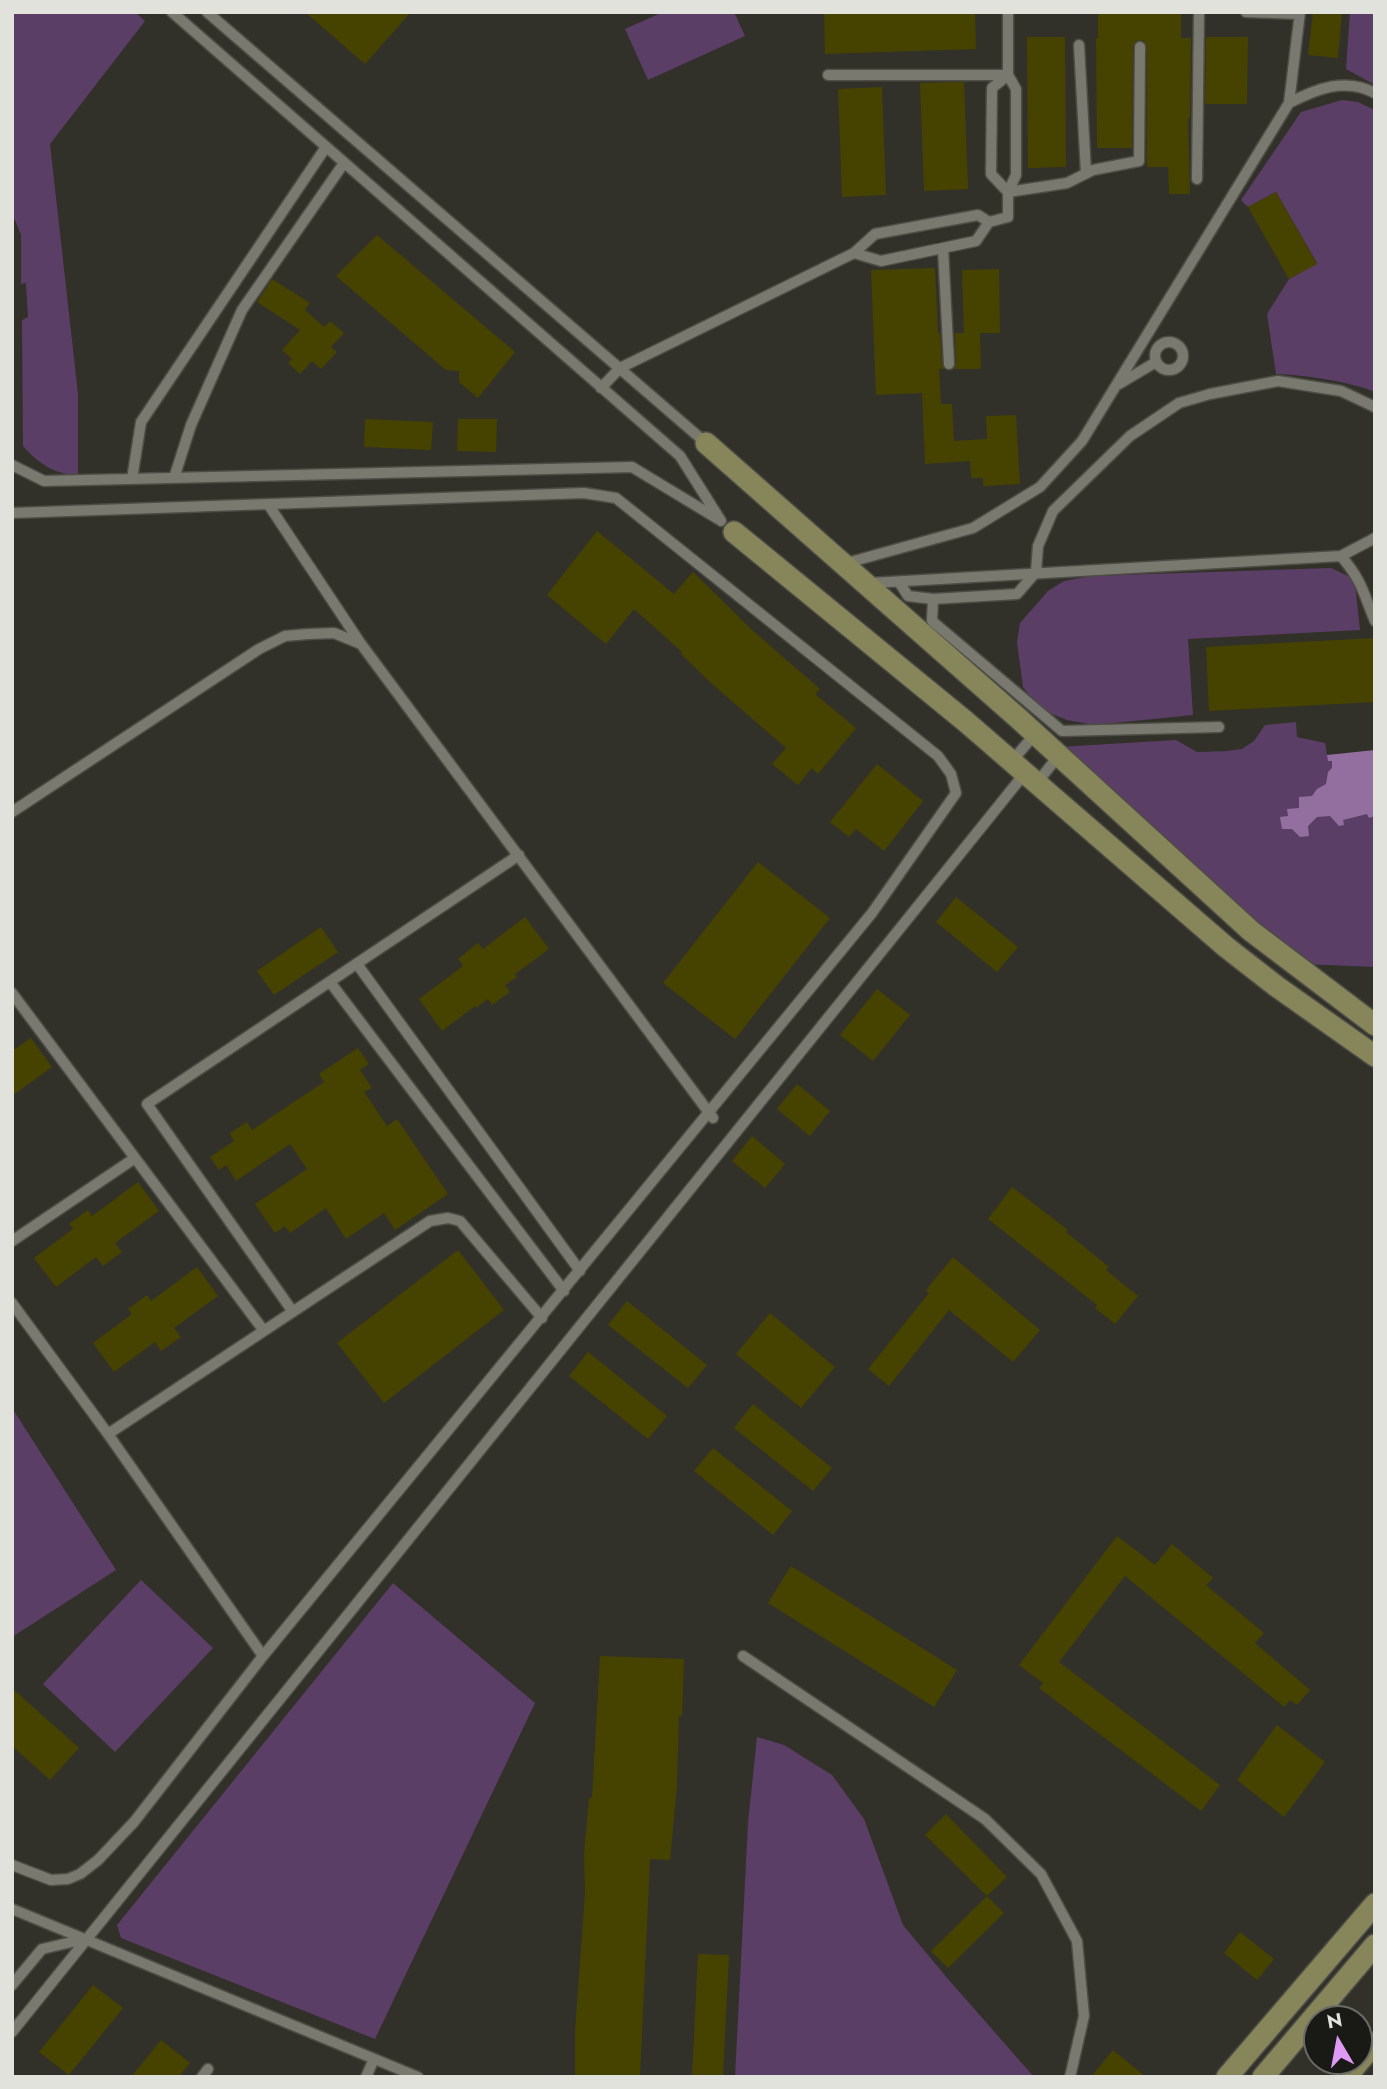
<!DOCTYPE html>
<html>
<head>
<meta charset="utf-8">
<style>
  body { margin:0 }
  #map { position:relative; width:1387px; height:2089px; overflow:hidden; background:#313129; font-family:Jost,sans-serif }
  canvas { display:block }
  .frame { position:absolute; inset:0; border:14px solid #e2e2dd; pointer-events:none }
  .north { position:absolute; left:1303px; top:2005px; width:70px; height:70px; box-sizing:border-box; background:#191915; border:2px solid #696965; border-radius:50%; rotate:350deg; font-size:19px; font-weight:700; line-height:28px; text-align:center; color:#e2e2dd }
  .north::after { content:''; display:block; margin:auto; width:24px; height:32px; background:#dd99f3; clip-path:polygon(50% 0,100% 100%,50% 72%,0 100%) }
</style>
</head>
<body>
<div id="map">
<canvas width="1387" height="2089"></canvas>
<div class="frame"></div>
<div class="north">N</div>
</div>
<script>
const context = document.querySelector('canvas').getContext('2d');
context.lineJoin = 'round';
function fill(path, color) { context.fillStyle = color; context.fill(path, 'evenodd'); }
function stroke(path, color, width, dash) { context.strokeStyle = color; context.lineWidth = width; context.lineCap = dash ? 'butt' : 'round'; context.setLineDash(dash || []); context.stroke(path); }
const green = new Path2D(`
  M12,12H135L145,21L50,144L78,394V475C55,475 38,463 23,446L22,320L28,317L26,283L21,284V235L12,213Z
  M663,12H734L745,36L648,80L625,29Z
  M1350,12H1375V85L1346,69Z
  M1342,100L1358,102L1375,110V392C1348,381 1305,375 1276,374L1267,314L1289,279L1317,263L1276,192L1248,207L1241,200L1301,112Z
  M1331,568L1352,578L1355,584L1360,630L1188,639L1193,715L1094,725L1067,720L1052,714L1036,704L1023,687L1017,642L1020,623L1048,591L1064,581L1092,576Z
  M1296,722L1297,737L1325,743L1327,755L1375,795V967L1303,964L1058,747L1176,740L1197,752L1227,751L1242,749L1254,741L1265,725Z
  M12,1408L116,1570L12,1637Z
  M141,1580L213,1648L115,1752L43,1684Z
  M393,1583L535,1703L375,2039L121,1938L117,1925Z
  M757,1737L784,1745L832,1775L864,1819L903,1925L948,1979L1034,2077H735L748,1823Z`);
const water = new Path2D(`
  M1375,750V816L1369,818L1367,814L1343,820L1344,825L1339,826L1330,816L1317,817L1308,826L1309,836L1300,837L1292,829H1282L1280,817L1288,816L1287,809L1299,808V797L1312,796L1317,789L1326,784L1328,772L1332,768V761H1328L1327,755Z`);
const building = new Path2D(`
  M305,12H411L365,64Z
  M824,12H975L976,49L825,54Z
  M1098,12H1181V38H1191L1190,118H1188L1190,194H1169L1168,167H1147V47L1143,40L1136,41L1133,47L1132,148H1097L1096,38H1098Z
  M1313,12H1342L1338,58L1308,55Z
  M1027,37H1065L1066,167L1028,168Z
  M1206,37H1248L1247,104H1205Z
  M964,82L968,189L924,191L920,83Z
  M882,87L886,195L842,197L838,89Z
  M1276,192L1317,264L1289,279L1248,207Z
  M377,235L515,352L478,398L459,382V371L446,370L336,276Z
  M935,268L938,333H940L942,364L944,369H939L941,404H952L954,441L987,439L986,416L1016,415L1020,484L983,486V478H971L970,461L925,464L922,393L876,395L871,270Z
  M999,269L1000,333H980L981,369H954L956,364L955,333H964L962,270Z
  M272,279L310,303L305,310L324,327L330,321L344,333L331,347L337,352L321,369L312,361L300,374L288,363L292,359L282,350L300,330L257,302Z
  M365,419L433,422L431,450L364,447Z
  M458,419H497L496,452L457,451Z
  M597,531L674,594L693,572L752,630L820,689L815,694L856,728L818,774L812,768L798,785L772,764L786,748L711,683L681,654L682,652L634,609L606,644L547,595Z
  M1375,638V702L1209,711L1206,647Z
  M877,764L923,801L884,851L856,829L849,837L830,822Z
  M758,862L830,918L735,1039L663,983Z
  M956,897L1018,947L997,972L936,922Z
  M525,917L549,949L515,974L517,977L505,985L510,992L492,1005L488,999L476,1008L475,1006L442,1031L419,999L463,966L458,959L478,943L483,949Z
  M321,927L338,952L274,995L257,971Z
  M877,989L910,1015L873,1061L840,1035Z
  M31,1038L52,1067L12,1096V1051Z
  M358,1048L369,1064L360,1070L372,1088L364,1092L387,1126L397,1119L448,1194L395,1230L384,1213L346,1239L326,1208L290,1233L285,1226L275,1233L255,1204L307,1169L290,1144L236,1181L226,1165L219,1170L210,1157L234,1141L230,1133L247,1122L252,1130L324,1082L319,1074Z
  M797,1084L830,1111L810,1136L777,1109Z
  M752,1136L785,1164L765,1188L732,1161Z
  M138,1182L159,1211L115,1243L122,1252L103,1266L96,1257L56,1287L34,1258L73,1229L69,1224L88,1210L92,1216Z
  M1012,1187L1068,1230L1066,1232L1109,1267L1106,1270L1138,1296L1115,1324L1095,1308L1097,1305L988,1219Z
  M458,1250L504,1310L384,1403L337,1343Z
  M953,1257L1040,1330L1013,1362L949,1310L889,1386L868,1369L929,1293L926,1290Z
  M197,1267L218,1296L174,1328L181,1337L161,1351L155,1342L114,1372L93,1343L132,1314L128,1309L147,1295L151,1301Z
  M627,1301L707,1365L688,1388L608,1325Z
  M770,1313L835,1367L801,1408L736,1354Z
  M588,1352L667,1416L648,1439L569,1376Z
  M753,1404L832,1468L813,1491L734,1428Z
  M713,1448L792,1511L773,1535L694,1471Z
  M1117,1536L1155,1565L1172,1544L1213,1578L1206,1585L1264,1633L1255,1643L1310,1690L1297,1705L1290,1700L1284,1707L1125,1576L1059,1662L1220,1785L1201,1811L1039,1688L1043,1683L1019,1665Z
  M791,1566L957,1670L934,1707L768,1603Z
  M600,1656L684,1659L682,1716H679L677,1786L670,1860L650,1859L640,2077L575,2076V2031L585,1893L584,1854L589,1798H592Z
  M12,1688L79,1748L50,1780L12,1746Z
  M1277,1725L1325,1762L1284,1817L1237,1780Z
  M946,1814L1007,1877L987,1896L925,1835Z
  M987,1896L1004,1913L948,1968L931,1951Z
  M1240,1932L1274,1959L1257,1980L1224,1953Z
  M698,1954L729,1955L723,2077H692Z
  M93,1985L123,2008L69,2075L39,2052Z
  M161,2040L190,2063L179,2077H131Z
  M1113,2050L1146,2077H1091Z`);
const lane = new Path2D(`
  M172,12L680,456L721,521
  M207,12L706,443
  M1246,12L1299,14
  M1079,45L1086,173
  M828,75H1008
  M1008,75L992,88L991,174L1008,192
  M1289,103L1300,12
  M1197,179L1199,12
  M1008,192L1067,183L1093,170L1139,161L1140,47
  M989,222L978,215L875,234L854,253L881,261L976,241L989,222L1008,217V192L1016,175V89L1008,75V12
  M943,248L949,364
  M1155 356a14 14 0 1 1 28 0a14 14 0 1 1-28 0Z
  M1119,384L1156,362
  M601,388L620,368L854,253
  M12,465L44,481L632,467L718,519
  M174,478L191,425L242,310L344,163
  M132,479L141,422L326,147
  M268,504L361,644
  M12,513L584,493L616,498L938,756L951,774L956,793L872,913L263,1656L134,1822L98,1860L80,1874L68,1879L51,1880L12,1865
  M1341,556C1363,582 1363,593 1375,621
  M843,564L973,528L1040,487L1082,441L1289,103C1316,89 1345,77 1375,93
  M899,582L908,596L933,599L1017,594L1036,572L1038,546L1053,511L1130,436L1179,403L1210,394L1278,381L1341,391L1375,407
  M870,583L1341,556L1375,538
  M933,599L932,621L1062,731L1219,727
  M1012,761L1035,734
  M1037,783L1059,755
  M12,812L259,649L285,636L308,634L334,633L361,644L713,1118
  M357,964L580,1271
  M330,982L564,1291
  M12,993L264,1331
  M12,1241L135,1158
  M12,1303L108,1434L263,1656
  M293,1312L147,1104L519,855
  M108,1434L430,1221L448,1218L460,1221L542,1318
  M743,1656L985,1819L1041,1874L1077,1941L1084,2016L1070,2077
  M12,1909L418,2077
  M12,1985L42,1949L85,1939
  M12,2032L1025,773
  M202,2077L208,2069
  M366,2077L374,2059`);
const secondary = new Path2D(`
  M706,443L1018,718L1251,931L1375,1025
  M734,532L965,721L1226,947L1276,986L1375,1056
  M1227,2077L1375,1904
  M1263,2077L1375,1945
  M1346,2077L1375,2043`);
fill(green, '#5b3e65');
fill(water, '#926f9e');
fill(building, '#464300');
stroke(lane, '#4d4d46', 13);
stroke(secondary, '#4d4d46', 24);
stroke(lane, '#797970', 10);
stroke(secondary, '#87855a', 21);
</script>
</body>
</html>
